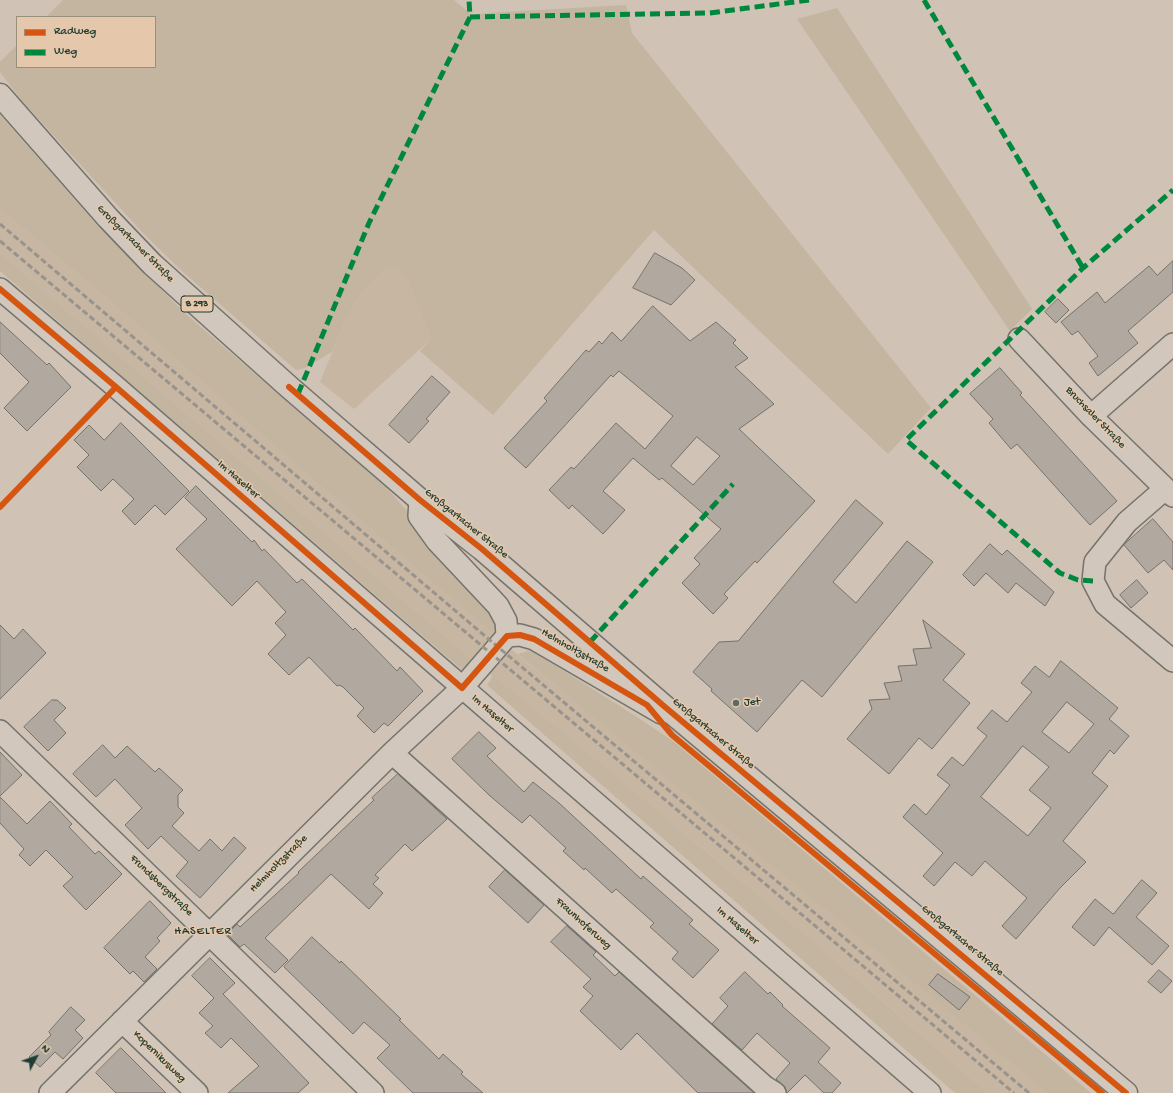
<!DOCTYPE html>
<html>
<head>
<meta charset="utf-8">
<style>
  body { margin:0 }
  #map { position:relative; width:1173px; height:1093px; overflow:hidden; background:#d0c2b4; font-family:"Gochi Hand",sans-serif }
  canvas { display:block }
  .legend { position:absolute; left:16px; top:16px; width:140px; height:52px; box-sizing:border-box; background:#e5c8ac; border:1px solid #96907c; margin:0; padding:5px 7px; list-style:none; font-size:12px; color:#1f3d34 }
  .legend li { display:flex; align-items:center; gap:8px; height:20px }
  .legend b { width:20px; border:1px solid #96907c }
  .north { position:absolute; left:16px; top:1037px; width:40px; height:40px; -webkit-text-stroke:3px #e5c8ac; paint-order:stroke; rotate:49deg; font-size:11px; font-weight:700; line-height:16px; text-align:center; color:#1f3d34 }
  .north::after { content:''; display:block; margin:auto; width:14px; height:18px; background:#1f3d34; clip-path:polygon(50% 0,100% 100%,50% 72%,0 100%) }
</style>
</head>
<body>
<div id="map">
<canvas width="1173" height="1093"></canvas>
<ul class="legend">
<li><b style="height:5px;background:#d45610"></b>Radweg</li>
<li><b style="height:5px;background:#00873e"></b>Weg</li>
</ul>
<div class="north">N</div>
</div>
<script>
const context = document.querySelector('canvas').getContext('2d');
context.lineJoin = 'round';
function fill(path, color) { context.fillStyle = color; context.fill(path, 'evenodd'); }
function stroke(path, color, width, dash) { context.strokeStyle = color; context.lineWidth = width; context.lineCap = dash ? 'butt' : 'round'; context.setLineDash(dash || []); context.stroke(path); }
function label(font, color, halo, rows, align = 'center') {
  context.font = font + ' "Gochi Hand",sans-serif'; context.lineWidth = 3; context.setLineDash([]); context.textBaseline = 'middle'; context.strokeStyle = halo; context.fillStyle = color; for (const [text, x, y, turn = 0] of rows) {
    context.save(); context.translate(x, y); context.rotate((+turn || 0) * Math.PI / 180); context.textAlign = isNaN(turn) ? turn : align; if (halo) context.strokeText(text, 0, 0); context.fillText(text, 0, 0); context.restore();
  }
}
const built = new Path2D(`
  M0,209L110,301L302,470L495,636L655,766L1047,1093H988L886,1004L700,846L475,662L0,253Z
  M388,266L402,271L409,283L431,339L354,409L320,382L346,319L362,292Z`);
const green = new Path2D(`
  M63,0H454L472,15L486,13L626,5L632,33L931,408L888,454L654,230L493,415L420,351L431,339L409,283L402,272L388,266L362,292L346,319L332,352L305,368L296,370L183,272L144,234L22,101L0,72V62L17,45V67H155V17H46Z
  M837,8L1032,309L1010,331L797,19Z
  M0,115L98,226L187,315L387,488L495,612L500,627L495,636L302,470L110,301L0,209Z
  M0,253L475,662L461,669L0,271Z
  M531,650L637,717L674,742L1091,1093H1047L518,654Z
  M493,676C661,812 826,951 988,1093H955L487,685Z`);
const building = new Path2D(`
  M655,253L682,268L695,280L671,305L633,288Z
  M1173,261V292L1128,331L1138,343L1098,376L1089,363L1098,356L1078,331L1072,335L1061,322L1097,292L1105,303L1149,266L1157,275Z
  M1058,299L1069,310L1056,323L1045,312Z
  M653,306L690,341L716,322L736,340L733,343L748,358L735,367L774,404L739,429L815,501L757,563L755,561L724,594L728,598L713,614L682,583L700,564L694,558L721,529L662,478L659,480L633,458L603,491L625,510L603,534L572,505L569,509L549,490L571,467L574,469L616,423L645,449L673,416L619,371L613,377L611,375L526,468L504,448L547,401L544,398L586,350L589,352L599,341L602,344L612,332L621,341ZM697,437L720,456L693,485L671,466Z
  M0,322L47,365L49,363L71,387L27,431L4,408L29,382L0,353Z
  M1000,368L1022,393L1020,395L1117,501L1090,525L1017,444L1011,449L989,423L993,419L970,394Z
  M432,376L450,392L426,419L429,421L409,443L389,425Z
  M121,423L189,491L165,515L155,505L135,525L122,511L134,499L113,479L101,491L77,467L89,455L74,440L89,425L104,440Z
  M196,486L252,542L254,540L262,551L264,549L297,583L302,579L353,630L355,628L397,671L400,667L423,691L388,726L384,723L374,733L357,716L364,708L343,687L339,685L337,686L309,657L289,675L268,654L286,635L275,623L286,612L257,581L232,606L176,549L207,519L185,498Z
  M856,500L883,523L833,582L856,603L907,541L933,562L822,697L802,680L757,732L711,691L712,689L693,672L719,642L738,641Z
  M1153,519L1173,542V570L1164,560L1148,573L1124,545Z
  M990,544L1002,555L1007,550L1054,592L1045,606L1016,583L1008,593L986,573L974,586L963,575Z
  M1137,580L1148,593L1131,608L1120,595Z
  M923,620L965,654L943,680L970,703L932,749L919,738L889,774L847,739L872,709L869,700L890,699L884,683L902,681L898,666L917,665L913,649L931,648Z
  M0,625L14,639L23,629L46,653L0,699Z
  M1061,661L1118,708L1109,719L1129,736L1114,754L1110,750L1092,773L1108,786L1063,841L1086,862L1060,888L1016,939L1002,926L1027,898L985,861L972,876L955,862L934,886L923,876L943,853L903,817L914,804L926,815L950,785L937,775L952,757L963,766L987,736L977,728L992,710L1007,722L1032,692L1021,683L1035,666L1049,677ZM1067,702L1094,724L1069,753L1042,732ZM1023,746L1049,767L1029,790L1051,808L1028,836L981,797Z
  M52,700H57L66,708L54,720L66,733L48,751L24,727Z
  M479,732L496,748L487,756L524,792L533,782L559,803L641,879L643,876L693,920L689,924L719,950L693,978L672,959L678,952L650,927L654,923L616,889L612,893L585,868L584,870L563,851L566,848L530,815L522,823L489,795L452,759Z
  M103,745L115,758L127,746L155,772L159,768L183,790L178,795V807L184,813L172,826L199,851L210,839L222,851L234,837L246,848L200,898L176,876L188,862L161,836L148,849L125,825L142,808L115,779L96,797L73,774Z
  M0,752L22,775L0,796Z
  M398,774L447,819L412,851L405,844L375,875L379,878L373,884L383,893L369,909L331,874L265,938L288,960L275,973L244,944L240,947L227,934L237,924L240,927L299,873L298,872L374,800L372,798Z
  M0,797L27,824L50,801L72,824L69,827L95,854L99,851L122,874L86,910L63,886L73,877L46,850L30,866L19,855L24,849L0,823Z
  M505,870L544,905L528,923L489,887Z
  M1142,880L1157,893L1136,917L1169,946L1152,965L1109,927L1094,946L1072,927L1095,899L1113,914Z
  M150,901L171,923L157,938L160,941L145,957L157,969L144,982L133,971L130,974L104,948Z
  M567,926L596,952L593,955L615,976L619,972L754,1093H698L637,1033L621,1050L580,1011L593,996L583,987L591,979L551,942Z
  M312,937L340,963L341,961L401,1019L399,1020L439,1059L443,1054L463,1072L461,1074L483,1093H413L377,1058L390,1045L364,1022L353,1034L284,967Z
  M210,958L235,983L223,994L309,1083L298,1093H228L259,1066L231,1038L221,1048L205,1033L213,1026L199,1013L214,998L192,976Z
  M1159,970L1172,981L1161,993L1148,982Z
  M745,972L768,994L770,992L783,1005L782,1006L830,1048L818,1062L841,1083L832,1093H824L805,1075L787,1093L785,1087L776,1079L790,1063L757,1033L742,1050L712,1024L728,1006L720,998Z
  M938,974L970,997L959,1010L929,985Z
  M71,1007L85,1020L75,1030L83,1038L63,1059L55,1052L40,1067L29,1057L51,1035L49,1032Z
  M121,1048L166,1093H116L96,1073Z`);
const minor = new Path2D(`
  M0,289L116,387L930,1093
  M1019,339L1091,416L1173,496
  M1091,416L1173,344
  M1165,489L1127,522L1095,562L1093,581L1105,604L1173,661
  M420,500L419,516L437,541L498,606L506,621L507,636
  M0,731L373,1093
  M392,753L764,1086L775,1093
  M122,1021L197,1093
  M50,1093L392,753L462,688L507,636L520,635L534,639L661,713L664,709`);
const primary = new Path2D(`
  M0,95L108,218L152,264L289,387L420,500L482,549L665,707L1126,1093`);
const rail = new Path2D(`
  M0,224L498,647L1029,1093
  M0,241L1014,1093`);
const quiet = new Path2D(`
  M924,0L1083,268
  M470,17L710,13L809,0
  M298,394L369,223L470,17L469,0
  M1093,581L1078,580L1060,573L906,440L1083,268L1173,190
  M590,642L733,484`);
const cycleway = new Path2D(`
  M0,289L116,387L462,688L507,636L520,635L534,639L647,705L672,735L1102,1093
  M289,387L420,500L482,549L665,707L1126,1093
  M0,507L116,387`);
const markers = [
  [736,703,4,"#5d6c61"]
];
const shields = [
  [197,304,32]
];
const shieldNames = [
  ["B 293",197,304]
];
const streetNames = [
  ["Großgartacher Straße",135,244,45],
  ["Bruchsaler Straße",1095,418,46],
  ["Im Haselter",238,480,41],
  ["Großgartacher Straße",466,524,39],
  ["Helmholtzstraße",575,651,30],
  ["Im Haselter",492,714,41],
  ["Großgartacher Straße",713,734,40],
  ["Helmholtzstraße",279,864,-45],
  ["Frundsbergstraße",161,886,44],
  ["Fraunhoferweg",583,924,42],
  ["Im Haselter",737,926,41],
  ["Großgartacher Straße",962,941,40],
  ["Kopernikusweg",159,1057,44]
];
const poiNames = [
  ["Jet",744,703]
];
const neighbourhoodNames = [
  ["HASELTER",203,932]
];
fill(built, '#c6b6a2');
fill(green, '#c4b5a1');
fill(building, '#b1a99f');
stroke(building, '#74736b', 1);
stroke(minor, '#74736b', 24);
stroke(primary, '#74736b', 25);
stroke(minor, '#d2c7bd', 21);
stroke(primary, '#d2c7bd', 22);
stroke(rail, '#98938b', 3, [6, 3]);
stroke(quiet, '#00873e', 5, [10, 5]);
stroke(cycleway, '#d45610', 6);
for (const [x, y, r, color] of markers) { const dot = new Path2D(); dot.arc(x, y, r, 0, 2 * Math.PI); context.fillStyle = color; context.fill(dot); stroke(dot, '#e5c8ac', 1.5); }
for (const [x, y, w] of shields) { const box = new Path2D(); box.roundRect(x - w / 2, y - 8, w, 16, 3); context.fillStyle = '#e5c8ac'; context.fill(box); stroke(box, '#1f3d34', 1); }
label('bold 10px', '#1f3d34', null, shieldNames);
label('11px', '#1f3d34', '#e5c8ac', streetNames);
label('11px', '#1f3d34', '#e5c8ac', poiNames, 'left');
context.letterSpacing = '1px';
label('12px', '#1f3d34', '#e5c8ac', neighbourhoodNames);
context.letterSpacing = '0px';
</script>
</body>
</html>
